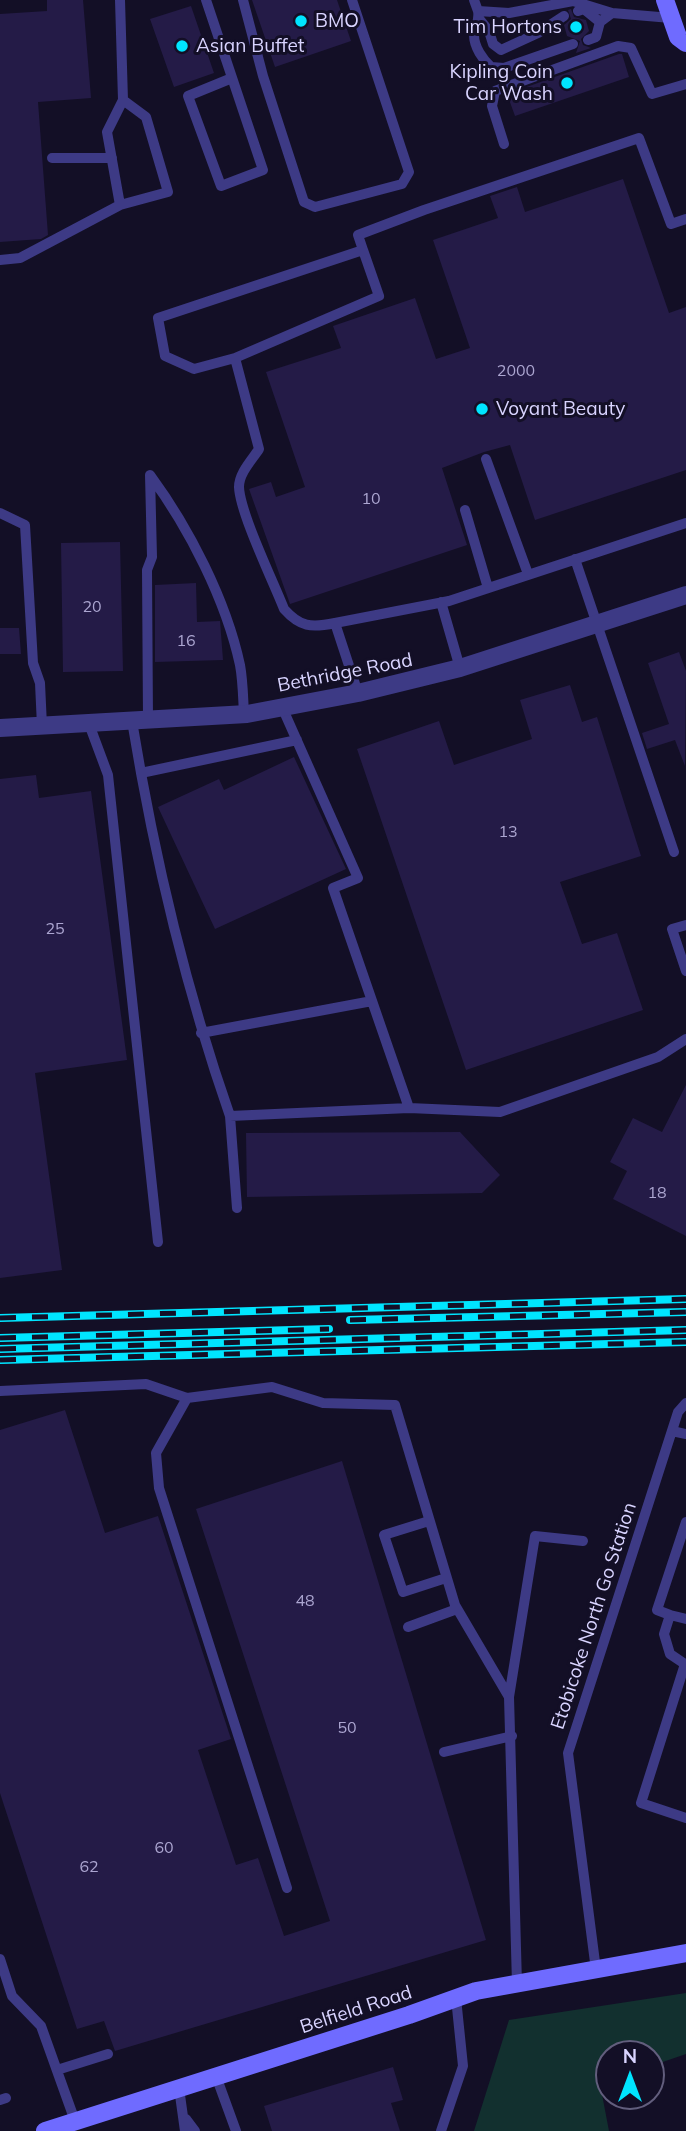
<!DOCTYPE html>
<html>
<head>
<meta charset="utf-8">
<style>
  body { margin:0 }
  #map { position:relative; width:686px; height:2131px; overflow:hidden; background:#130f26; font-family:Mulish,sans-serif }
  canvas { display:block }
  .north { position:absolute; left:595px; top:2040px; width:70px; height:70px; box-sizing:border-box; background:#130f26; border:2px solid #625e7d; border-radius:50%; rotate:0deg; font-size:19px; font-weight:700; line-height:28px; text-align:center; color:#d9d4ff }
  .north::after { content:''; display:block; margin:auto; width:24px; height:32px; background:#00e5ff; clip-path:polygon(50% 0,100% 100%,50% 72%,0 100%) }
</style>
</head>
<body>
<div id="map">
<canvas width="686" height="2131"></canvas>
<div class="north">N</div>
</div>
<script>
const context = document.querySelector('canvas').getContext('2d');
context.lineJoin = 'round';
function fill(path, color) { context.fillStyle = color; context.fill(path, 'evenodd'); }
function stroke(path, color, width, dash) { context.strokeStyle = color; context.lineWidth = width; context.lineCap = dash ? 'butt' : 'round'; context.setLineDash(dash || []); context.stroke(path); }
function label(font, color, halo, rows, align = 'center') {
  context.font = font + ' Mulish,sans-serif'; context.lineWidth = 6; context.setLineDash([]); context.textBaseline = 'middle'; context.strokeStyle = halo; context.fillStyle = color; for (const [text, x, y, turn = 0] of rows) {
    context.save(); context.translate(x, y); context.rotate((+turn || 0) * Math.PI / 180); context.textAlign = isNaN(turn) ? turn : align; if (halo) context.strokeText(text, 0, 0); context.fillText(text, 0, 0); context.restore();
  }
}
const green = new Path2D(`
  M686,1993V2054L651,2066V2054H609V2080L600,2084L609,2131H474L509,2020Z`);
const building = new Path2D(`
  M47,0H83L91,98L38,102L48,235L41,239L0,242V14L47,11Z
  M252,0H337L351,41L275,67Z
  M191,6L214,73L174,87L150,19Z
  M571,9L574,17L586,20L589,31L581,39L583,45L591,48L576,53L580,41L567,36L564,25L571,19L568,10Z
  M619,54H622L629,77L515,116L507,94Z
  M623,179L669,313L686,307V470L535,520L510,445L484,452L442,468L467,545L290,604L249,489L271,482L276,497L305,487L266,372L341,348L333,326L415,298L436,359L470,348L433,240L498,218L490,196L517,187L525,212Z
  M120,542L123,671L63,672L61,543Z
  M196,583L197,622L220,621L223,660L155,662V585Z
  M0,628H19L21,654H0Z
  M679,652L686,671L685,766L675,740L647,749L642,733L669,724L648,663Z
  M570,685L582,722L597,717L641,856L560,882L582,944L617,933L643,1010L466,1070L357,749L439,721L454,765L532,739L520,700Z
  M294,757L346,869L215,929L158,807L219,779L224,790Z
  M36,775L39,798L91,791L127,1060L35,1073L62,1270L0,1278V779Z
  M686,1085V1236L613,1199L627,1171L610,1162L633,1118L662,1132Z
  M460,1132L500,1175L482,1193L247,1197L246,1133Z
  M65,1410L105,1533L158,1516L231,1739L198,1750L236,1865L258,1858L284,1936L330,1921L196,1509L342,1461L486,1940L115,2051L104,2021L77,2029L0,1793V1430Z
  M393,2067L403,2100L391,2103L400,2131H272L264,2106Z`);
const service = new Path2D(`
  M206,0L263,170L221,186L188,96L232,78
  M243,0L263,76L304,202L315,207L402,184L409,172L352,0
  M474,0L478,11L509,13L573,1L612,13L671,18
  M478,11C480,21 475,25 474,35C474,47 483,60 491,67L504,68L573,44
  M578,11L584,9L600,22
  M480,20L489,31L493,44L501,50L538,33L564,16
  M588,40L596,37L600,22L612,13
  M504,144L492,106L495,91L618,46L631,48L652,94L686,84
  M52,158H112
  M120,205L107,132L123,100
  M0,260L20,258L120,205L168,192L146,117L123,100L120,0
  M235,358L379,296L363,250
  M486,459L528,574
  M465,510L488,588
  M0,513L25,525L33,663L40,683L42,726
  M575,559L674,852
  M441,602L460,668
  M335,623C311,628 300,627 284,609C273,581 240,513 239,487C239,473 252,460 259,449L235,358L194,369L165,356L158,318L363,250L358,235L424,210L639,138L671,224L686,219
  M358,693L335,623L449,601L686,523
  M148,720L147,570L152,557L150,475C189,528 226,600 240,665C243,681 243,698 244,714
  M132,721C154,856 185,987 230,1116L409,1108L333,888L358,878L282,707
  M89,724L108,775L158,1242
  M141,773L297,740
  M686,925L672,929L686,971
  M201,1033L372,1001
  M409,1108L500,1112L658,1057L686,1039
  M230,1116L237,1208
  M0,1391L146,1384L187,1398
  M672,1431L686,1434
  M429,1521L384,1535L403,1592L446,1578
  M686,1522L657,1610L670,1615L664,1634L670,1654L685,1664L641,1803L686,1818
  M670,1615L686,1619
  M408,1627L457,1609
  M509,1697L535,1536L583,1541
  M444,1752L512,1736
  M287,1888L159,1488L156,1453L187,1398L272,1387L323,1403L395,1405L455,1605L509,1697L517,1984
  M0,1959L12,1996L41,2026L75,2121
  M596,1970L568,1753L678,1412L686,1403
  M57,2070L108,2054
  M216,2076L236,2131
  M179,2088L185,2131
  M0,2100L6,2098
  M186,2119L195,2131
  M441,2131L463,2066L456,1998`);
const minor = new Path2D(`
  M0,728L247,714L358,693L460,668L686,595`);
const secondary = new Path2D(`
  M665,0L678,37L686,43
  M45,2131L409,2015L476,1991L686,1953`);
const rail = new Path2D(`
  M0,1318L686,1299
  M350,1320L686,1312
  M0,1338L329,1329
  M0,1349L686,1330
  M0,1360L686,1342`);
const markers = [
  [301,21,7,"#00e5ff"],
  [576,27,7,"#00e5ff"],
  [182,46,7,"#00e5ff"],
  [567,83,7,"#00e5ff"],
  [482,409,7,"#00e5ff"]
];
const numberNames = [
  ["2000",516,371],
  ["10",371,499],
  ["20",92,607],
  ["16",186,641],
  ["13",508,832],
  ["25",55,929],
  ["18",657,1193],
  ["48",305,1601],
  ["50",347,1728],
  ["60",164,1848],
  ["62",89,1867]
];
const poiNames = [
  ["BMO",315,21],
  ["Tim Hortons",562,27,"right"],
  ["Asian Buffet",196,46],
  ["Kipling Coin",553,72,"right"],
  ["Car Wash",553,94,"right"],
  ["Voyant Beauty",496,409]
];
const streetNames = [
  ["Bethridge Road",345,673,-11],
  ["Etobicoke North Go Station",594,1616,-72],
  ["Belfield Road",356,2010,-18]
];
fill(green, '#12302f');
fill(building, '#241b47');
stroke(service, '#3d3a85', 10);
stroke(minor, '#3d3a85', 18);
stroke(secondary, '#6f6bff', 18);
stroke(rail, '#00e5ff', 8);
stroke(rail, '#130f26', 5, [16]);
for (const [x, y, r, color] of markers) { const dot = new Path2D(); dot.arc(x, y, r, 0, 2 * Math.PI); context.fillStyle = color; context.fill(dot); stroke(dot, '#130f26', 2.5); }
label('16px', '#aca6d1', null, numberNames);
label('19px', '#d9d4ff', '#130f26', poiNames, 'left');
label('19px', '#d9d4ff', '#130f26', streetNames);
</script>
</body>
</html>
